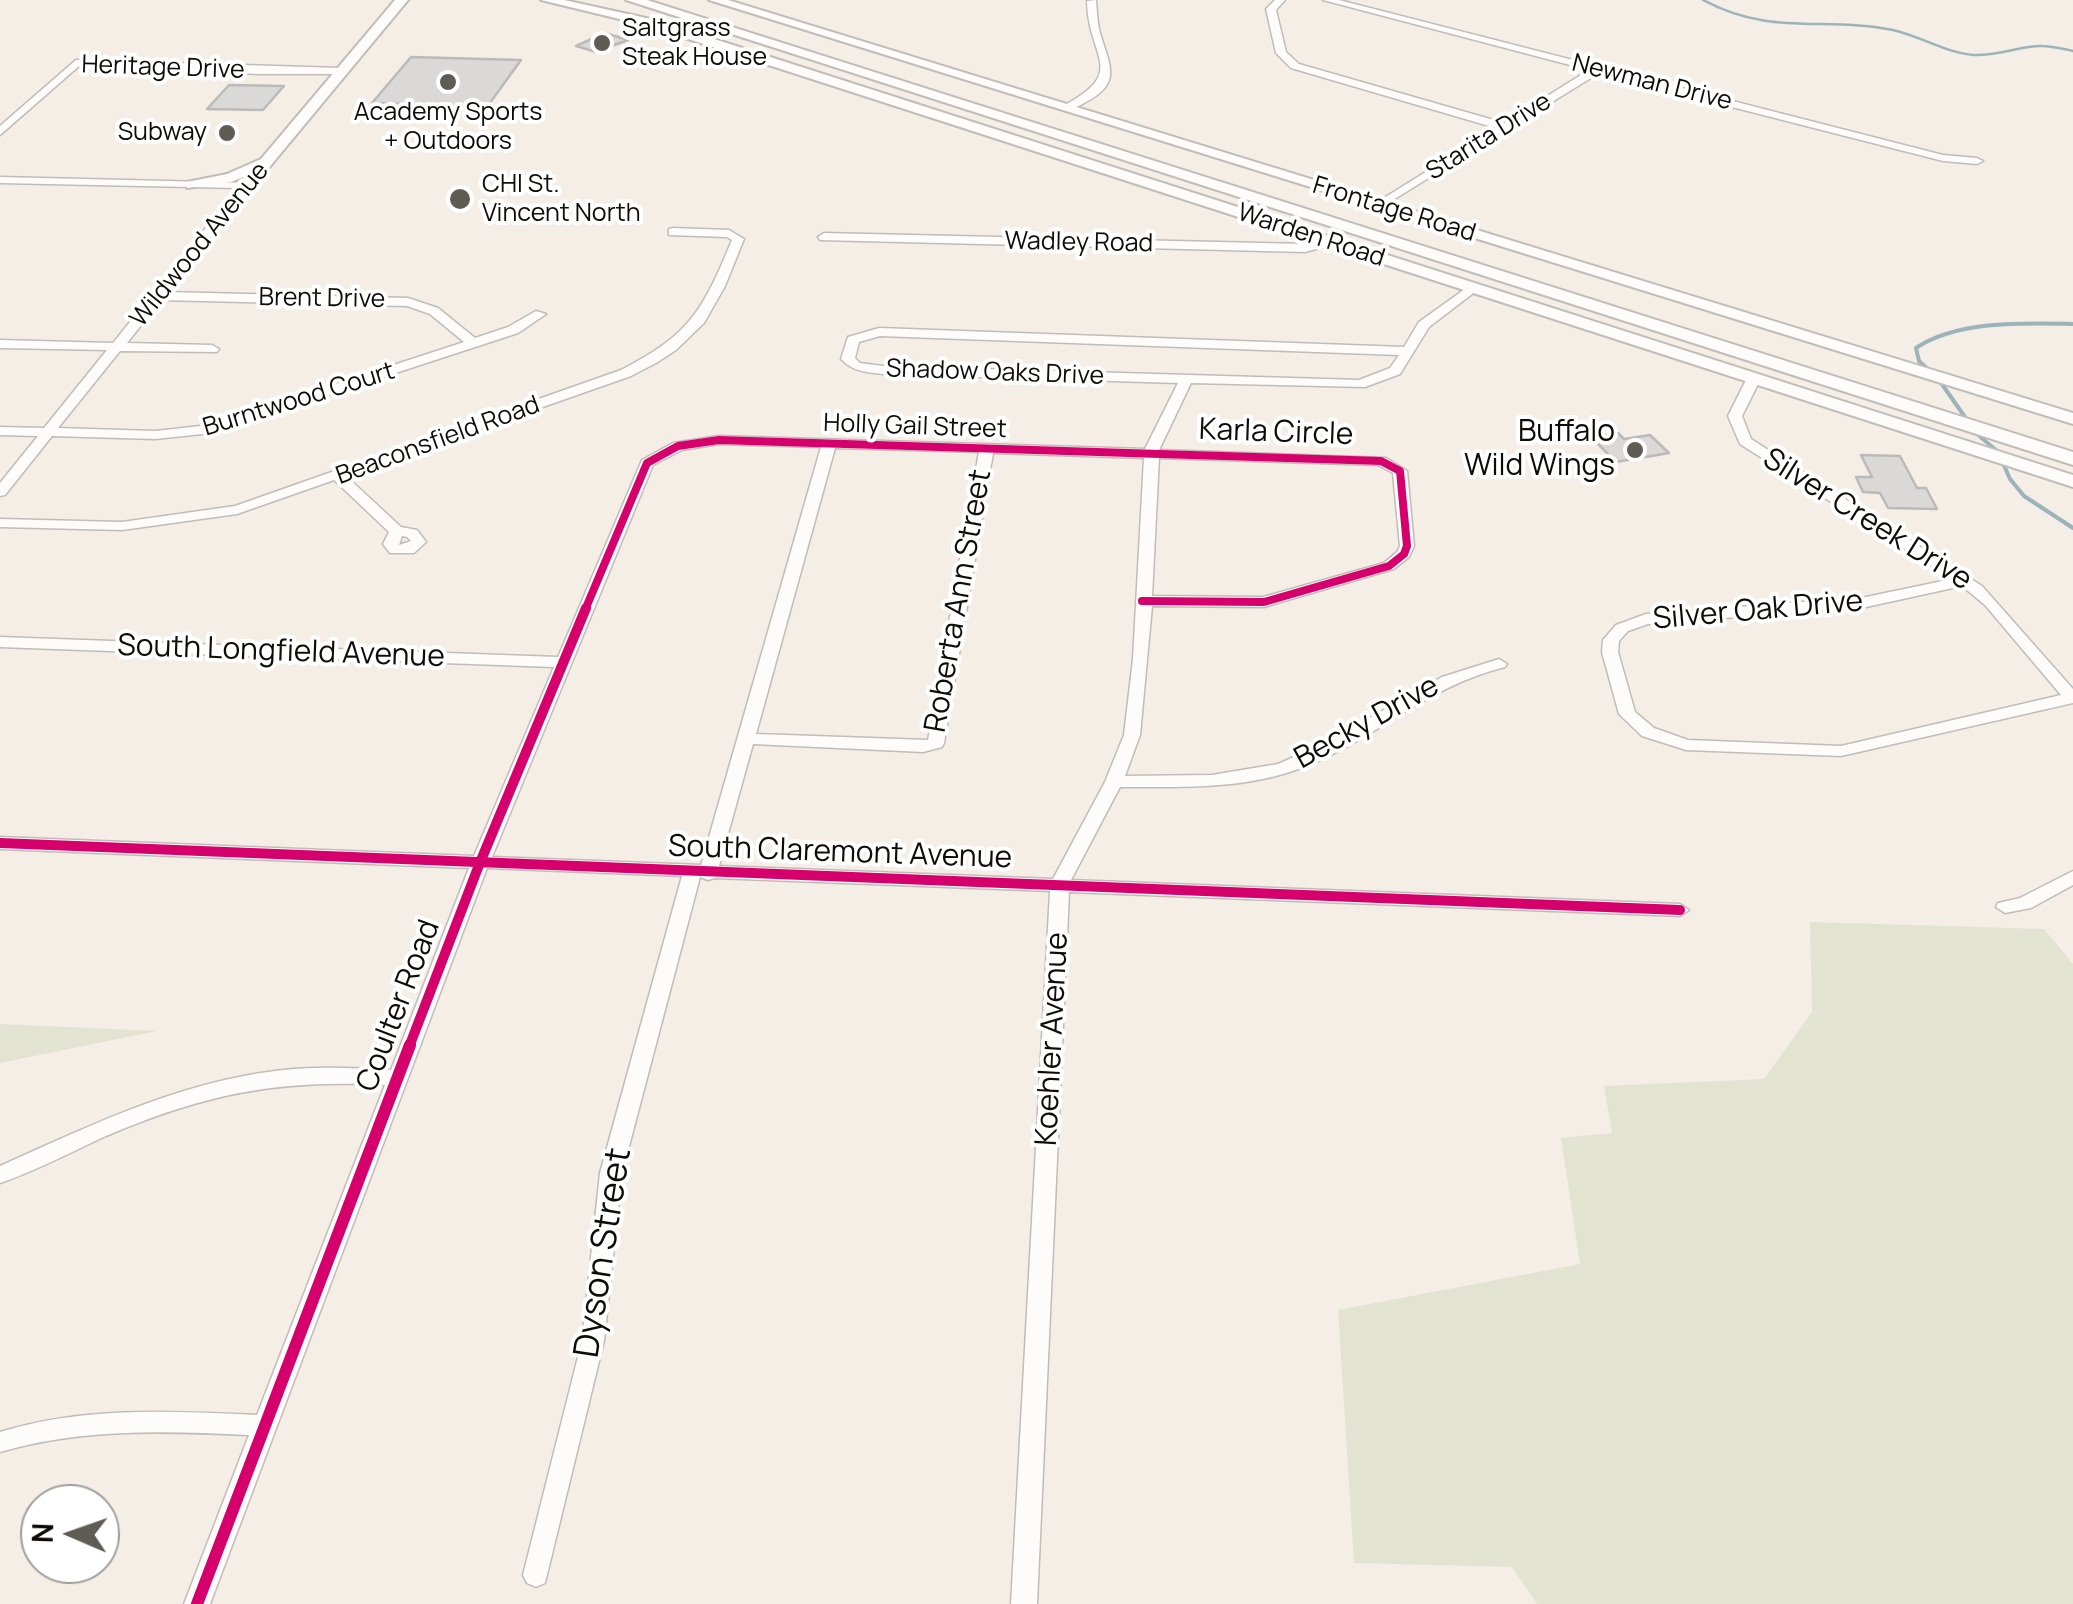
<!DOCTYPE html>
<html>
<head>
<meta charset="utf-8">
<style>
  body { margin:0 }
  #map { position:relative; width:2073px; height:1604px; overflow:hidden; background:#f4eee7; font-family:Manrope,sans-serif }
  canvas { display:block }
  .north { position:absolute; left:20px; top:1484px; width:100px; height:100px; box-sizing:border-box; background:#fff; border:2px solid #9f9e9c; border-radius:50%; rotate:272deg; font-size:28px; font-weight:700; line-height:40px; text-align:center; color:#0f0c07 }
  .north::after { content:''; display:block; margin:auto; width:35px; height:45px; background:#5f5b55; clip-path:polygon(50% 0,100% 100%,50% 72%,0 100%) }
</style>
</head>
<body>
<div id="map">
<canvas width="2073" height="1604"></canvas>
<div class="north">N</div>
</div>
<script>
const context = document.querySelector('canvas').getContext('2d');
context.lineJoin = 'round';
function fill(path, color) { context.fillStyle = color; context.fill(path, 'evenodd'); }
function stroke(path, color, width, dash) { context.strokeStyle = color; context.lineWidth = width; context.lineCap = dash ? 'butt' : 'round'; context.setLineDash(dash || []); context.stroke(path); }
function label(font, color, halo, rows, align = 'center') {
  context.font = font + ' Manrope,sans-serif'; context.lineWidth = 8; context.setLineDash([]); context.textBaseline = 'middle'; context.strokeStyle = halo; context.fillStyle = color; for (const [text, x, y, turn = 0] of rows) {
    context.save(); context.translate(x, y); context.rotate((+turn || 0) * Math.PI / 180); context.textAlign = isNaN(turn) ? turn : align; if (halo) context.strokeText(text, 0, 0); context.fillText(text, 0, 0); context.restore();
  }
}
const green = new Path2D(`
  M1810,922L2044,929L2073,964V1604H1537L1512,1567L1354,1563L1338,1310L1580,1264L1561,1138L1612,1133L1604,1086L1764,1079L1812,1012Z
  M0,1024L157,1031L0,1063Z`);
const streamFar1 = new Path2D(`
  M1703,0C1772,37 1823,16 1893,30C1920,36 1946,53 1974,55C2001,56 2022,45 2042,46C2052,46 2063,49 2073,51`);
const stream = new Path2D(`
  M1931,372L1919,361L1916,348C1958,320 2024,323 2073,324
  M1939,380L1967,420
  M1976,433L1998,452L2010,479L2024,496L2073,528`);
const building = new Path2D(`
  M605,33L628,40L596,52L576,46Z
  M411,57L521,60L487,107L372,103Z
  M229,85L284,86L263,110L207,109Z
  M1618,433L1624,439L1650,435L1669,453L1616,462L1592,438Z
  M1861,455L1900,456L1917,488H1926L1937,509L1888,508L1880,493L1863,492L1856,477H1872Z`);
const minor = new Path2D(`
  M1096,0C1097,11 1097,22 1100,33C1109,64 1123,83 1086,102C1077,107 1072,110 1063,110V106C1129,71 1088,59 1087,1Z
  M1275,0H1285L1276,10L1286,52L1299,64L1504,123L1589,70L1323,0H1339L1943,155L1977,158L1983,161L1977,164L1943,161L1599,73L1380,208L1374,205L1376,203L1496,128L1291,68L1276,53L1266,9Z
  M76,60L341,68L346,71L341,74H260L79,66L0,135V126Z
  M0,177L251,183V187L167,292L408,298L438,308L475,338L508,327L536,311L546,314L518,333L212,433L155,439L52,436L5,495L0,496V483L38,436L0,435V427L44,428L107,350L0,348V340L113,343L238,188L0,183ZM161,300L407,306L430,314L464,342L210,425L155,431L58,428L120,351L217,352L219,349L212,345L127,343Z
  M673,228L729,230L744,239L725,286L704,323L676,350L656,363L631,376L346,476L401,527L417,530L426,542L414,553H390L383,544L389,532L334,480L237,514L122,530L0,527V519L122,522L235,506L621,370C690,335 703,310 732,240L727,237L669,235V229ZM402,536L407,537L411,541L399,545Z
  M824,233L1305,244L1333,239L1339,243L1305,252L820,240L818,237Z
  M1472,284L1478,288L1476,291L1429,327L1400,374L1365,387L1191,383L1159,450L1386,458L1407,471L1414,546L1409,557L1394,569L1264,607L1152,606L1140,735L1125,776L1212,775L1278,764L1324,744L1442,677L1499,659L1507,664L1505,667C1428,686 1381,735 1311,764C1251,790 1184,787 1120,787L1071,880L1680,904L1689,910L1680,916L1069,892L1037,1604H1011L1050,891L715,878L708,880L700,877L622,1173L604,1341L545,1583L536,1587L527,1583L523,1575L582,1341L600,1173L682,876L487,868L210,1604H184L249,1435C164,1431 83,1428 0,1452V1432C85,1406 169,1411 257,1415L385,1085C279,1079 204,1094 106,1136C71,1152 36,1171 0,1183V1166C89,1126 178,1083 275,1071C314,1066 352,1068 391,1070L469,868L0,849V837L474,856L554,667L0,647V637L558,657L642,460L673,443L719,436L1145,449L1178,383L883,374C867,372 853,372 841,359L848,337L879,328L1404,347L1419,322ZM880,336L1399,355L1390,368L1359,380L883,366L860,363L855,358L859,342ZM719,444L821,447L701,865L492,857L653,465L682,450ZM835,448L979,452L928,740L756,734ZM993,453L1144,458L1133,659L1124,735L1105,782L1053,879L719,866L753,744L923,752L942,747L944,743ZM1159,458L1378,465L1393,473L1400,546L1397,552L1384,563L1263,597L1152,596Z
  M1754,374L1761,378L1742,416L1751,439L1982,586L2073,689V703L1841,756L1686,750L1642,736L1619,714L1602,652L1603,640L1616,625L1646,614L1866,597L1952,579L1740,444L1728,416L1747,378ZM1962,586L1985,605L2061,695L1841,746L1688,740L1654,728L1635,712L1618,652L1619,641L1628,631L1648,624L1866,607Z
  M2073,871V885L2031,908L2005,913L1996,907L1998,903L2020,898Z`);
const major = new Path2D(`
  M395,0H408L252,188L240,185L248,175L231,182L187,188V182L227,174L261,159Z
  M541,0H564L655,20L2073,475V487L648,26Z
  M709,0H728L2073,413V424Z`);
const highway = new Path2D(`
  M626,0H647L2073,452V465Z`);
const cyclewayFar2 = new Path2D(`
  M585,610L647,463L678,446L719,440L1381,461L1400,471L1407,546L1404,554L1389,566L1264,602L1142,601`);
const cyclewayFar1 = new Path2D(`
  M0,843L1680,910
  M409,1047L479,865L586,608`);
const cycleway = new Path2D(`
  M197,1604L410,1045`);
const markers = [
  [602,43,10,"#5f5b55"],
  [448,82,10,"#5f5b55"],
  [227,133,10,"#5f5b55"],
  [460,199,12,"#5f5b55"],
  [1635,450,10,"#5f5b55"]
];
const farPoinames = [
  ["Saltgrass",622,29],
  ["Steak House",622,58],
  ["Academy Sports",448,113,"center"],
  ["+ Outdoors",448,142,"center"],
  ["Subway",207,133,"right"],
  ["CHI St.",482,185],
  ["Vincent North",482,214]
];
const farStreetnames = [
  ["Heritage Drive",163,68,2],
  ["Newman Drive",1652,83,14],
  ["Starita Drive",1489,137,-32],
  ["Frontage Road",1394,210,17],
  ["Warden Road",1311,236,18],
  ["Wadley Road",1079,243,1],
  ["Wildwood Avenue",200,245,-51],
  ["Brent Drive",322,299,1],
  ["Shadow Oaks Drive",995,373,2],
  ["Burntwood Court",299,400,-17],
  ["Holly Gail Street",915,427,2],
  ["Beaconsfield Road",438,441,-20]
];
const streetNames = [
  ["Karla Circle",1276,433,2],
  ["Silver Creek Drive",1867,520,32],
  ["Roberta Ann Street",959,601,-80],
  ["Silver Oak Drive",1758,611,-5],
  ["South Longfield Avenue",281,652,2],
  ["Becky Drive",1367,723,-29],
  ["South Claremont Avenue",840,853,2],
  ["Coulter Road",399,1006,-69],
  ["Koehler Avenue",1053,1039,-87]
];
const poiNames = [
  ["Buffalo",1615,433],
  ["Wild Wings",1615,467]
];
const nearStreetnames = [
  ["Dyson Street",604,1253,-81]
];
fill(green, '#e3e3d1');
stroke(streamFar1, '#9cb3b9', 2.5);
stroke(stream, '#9cb3b9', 4);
fill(building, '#dbd8d8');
stroke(building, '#bcbab9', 2.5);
stroke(minor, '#c1bcb7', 3);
stroke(major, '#c1bcb7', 4);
stroke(highway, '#c1bcb7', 4);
fill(minor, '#fdfcfb');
fill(major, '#fdfcfb');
fill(highway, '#fdfcfb');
stroke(cyclewayFar2, '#d6006c', 8);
stroke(cyclewayFar1, '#d6006c', 10);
stroke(cycleway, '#d6006c', 12);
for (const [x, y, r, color] of markers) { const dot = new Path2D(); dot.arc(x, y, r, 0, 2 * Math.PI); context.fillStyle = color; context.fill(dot); stroke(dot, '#fff', 4); }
label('25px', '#0f0c07', '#fff', farPoinames, 'left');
label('25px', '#0f0c07', '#fff', farStreetnames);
label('30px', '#0f0c07', '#fff', streetNames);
label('30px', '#0f0c07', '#fff', poiNames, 'right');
label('35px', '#0f0c07', '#fff', nearStreetnames);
</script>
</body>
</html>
